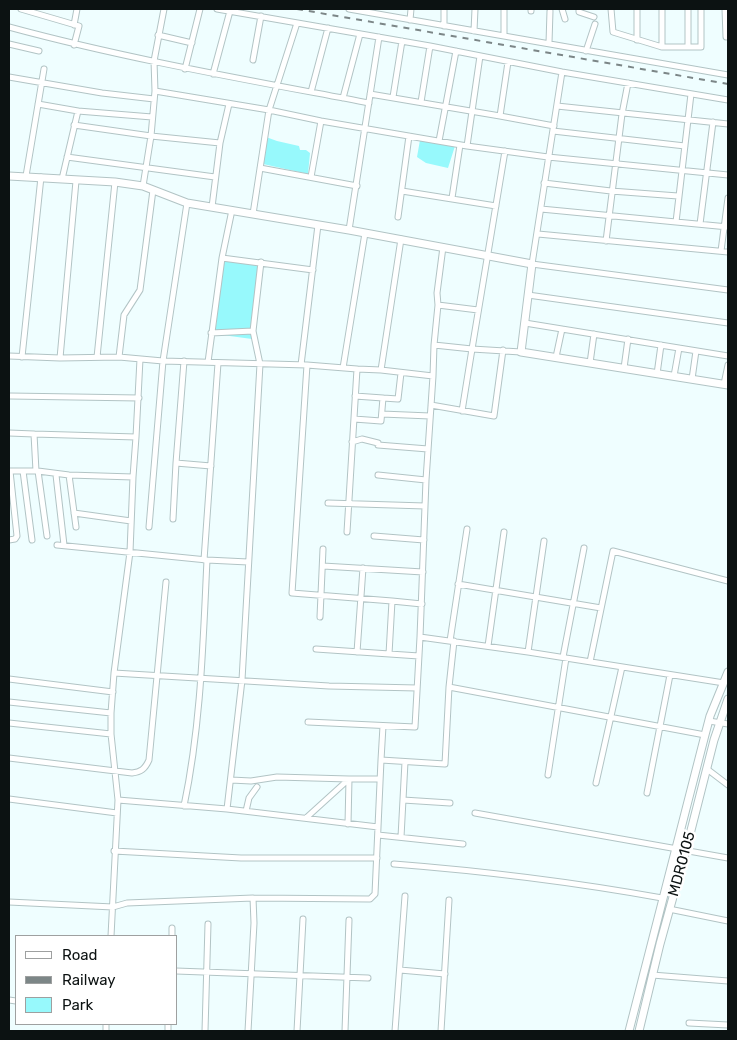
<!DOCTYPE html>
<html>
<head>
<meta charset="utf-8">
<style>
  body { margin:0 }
  #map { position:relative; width:737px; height:1040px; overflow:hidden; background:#effeff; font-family:Rubik,sans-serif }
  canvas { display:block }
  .frame { position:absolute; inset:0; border:10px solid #0c1212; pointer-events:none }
  .legend { position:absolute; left:15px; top:935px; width:162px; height:90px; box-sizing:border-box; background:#fff; border:1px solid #9ea0a0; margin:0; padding:6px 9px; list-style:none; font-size:15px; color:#0c1212 }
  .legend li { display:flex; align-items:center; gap:10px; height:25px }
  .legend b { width:25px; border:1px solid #9ea0a0 }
</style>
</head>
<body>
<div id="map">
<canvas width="737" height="1040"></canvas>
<div class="frame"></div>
<ul class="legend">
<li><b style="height:6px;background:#fff"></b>Road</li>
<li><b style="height:6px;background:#7c8687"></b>Railway</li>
<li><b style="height:14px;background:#97f9fc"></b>Park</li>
</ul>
</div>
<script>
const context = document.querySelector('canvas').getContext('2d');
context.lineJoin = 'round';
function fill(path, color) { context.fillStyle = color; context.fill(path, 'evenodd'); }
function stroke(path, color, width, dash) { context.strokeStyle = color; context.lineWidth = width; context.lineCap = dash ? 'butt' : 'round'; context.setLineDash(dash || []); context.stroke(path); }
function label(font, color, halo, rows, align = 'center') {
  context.font = font + ' Rubik,sans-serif'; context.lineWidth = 5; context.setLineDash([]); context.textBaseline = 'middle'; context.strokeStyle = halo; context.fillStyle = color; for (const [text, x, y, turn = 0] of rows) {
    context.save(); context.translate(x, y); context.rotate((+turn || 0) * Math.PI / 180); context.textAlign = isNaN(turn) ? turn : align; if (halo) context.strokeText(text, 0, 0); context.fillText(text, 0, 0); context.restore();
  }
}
const green = new Path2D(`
  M266,137L277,141L299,146L300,150H306L310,153L308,174L263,164Z
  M420,140L455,146L448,168L426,163L417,157Z
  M224,260L260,266L252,339L215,334Z`);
const street = new Path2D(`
  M21,9L79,26L74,45
  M217,9L430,46L562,72L728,100
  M349,9L728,75
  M504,9V36
  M531,9V11
  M562,9L565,19
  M579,9V12L594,17
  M611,9L613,32L662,47H701V9
  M637,9V40
  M662,9V47
  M688,9V47
  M725,9L726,37
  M410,20L411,9
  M74,25L77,9
  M444,26V9
  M9,27C127,59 248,80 369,103
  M474,31L475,9
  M158,35L192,43
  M549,43L550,11
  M9,44L39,51
  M586,51L595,24
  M253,60L261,16
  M508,62L500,116L554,126
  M185,69L200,9
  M562,72L532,264L728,290
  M213,74L230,11
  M9,77L102,93L154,99
  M155,91L269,110L321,121L467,146L548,157L728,175
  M311,92L328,28
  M370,94L500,116
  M393,97L402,41
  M343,98L360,34
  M421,102L430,46
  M38,104L78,111L152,117
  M557,106L728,124
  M74,125L151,136L220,143L212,207
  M553,131L685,146
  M439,141L456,51
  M220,143L229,104
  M467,146L480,56
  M505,151L472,349L521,352
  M67,157L215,177
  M260,168L357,186
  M26,176L44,69
  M311,177L321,121
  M62,179L78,111
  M544,183L611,191L678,196
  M143,186L151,136L155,91L154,61L164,9
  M402,191L496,206
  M452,198L460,145
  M541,209L728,227
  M253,214L269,110L297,23
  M398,217L409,136
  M676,222L691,94
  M700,224L713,122
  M349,230L379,37
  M538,234L728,252
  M606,241L622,114L628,83
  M721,251L728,198
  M222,258L313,270
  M528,295L728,323
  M438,305L437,293L443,247
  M525,323L728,356
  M211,333L253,331
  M434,345L438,305L478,310
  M9,356L60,358L119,357L163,361L307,365
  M22,357L41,177
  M97,357L115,182
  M119,357L124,315L140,290L153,190
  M556,357L562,329
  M60,358L76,181
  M208,362L222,258L232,210
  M590,363L594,334
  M301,365L318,225
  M343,368L365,233
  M624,368L628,339
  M357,369L307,365L292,593L392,601L389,654
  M381,370L401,239
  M657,374L661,345
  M433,376L434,345L472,349L462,411
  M674,376L679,348
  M692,379L696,351
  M724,384L728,365
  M10,396L139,398
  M355,396L383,398
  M431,405L494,416L503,350
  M382,414L430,416
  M354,419L381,421L383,398L398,399L401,373
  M9,433L34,434
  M136,437L140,359
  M352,442L362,439L378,443
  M378,445L428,449
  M176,463L184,361
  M9,471H38L69,475L133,477L130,552L114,673L111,713V734L118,800L111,936
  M23,471L32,540
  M36,471L34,434L136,437L133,477
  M38,471L47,536
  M56,475L64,545
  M69,475L76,527
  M378,475L426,480
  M328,503L425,506
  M74,513L131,521
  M173,519L176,463L211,466
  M149,527L163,361L187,203
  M347,532L357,369L381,370L433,376L426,480L420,637
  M374,536L424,540
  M9,540L15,539L17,536L10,471
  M57,545L207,560L248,562
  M204,560L218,363
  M323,566L423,572
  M458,584L601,608
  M392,601L422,604
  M320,617L323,549
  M450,641L467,529
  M454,641L449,687L705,735
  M488,646L504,532
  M316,649L419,656
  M357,652L363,568
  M528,652L544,541
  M563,657L584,548
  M590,662L613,551L728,581
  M114,673L329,686L417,688
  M9,679L113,692
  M9,702L111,713
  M709,721L728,724
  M308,722L415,727L420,637L528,652L724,683
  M9,723L111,734
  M383,726L381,760L445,764L449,687
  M9,758L132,773C141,772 145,769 149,760L166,582
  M707,769L728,785
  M548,775L566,658
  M231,780L251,781L277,777L349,779L348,824
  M596,783L622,667
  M647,793L670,675
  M9,799L117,813
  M118,800L227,809L378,827
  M403,800L450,803
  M184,806C201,725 203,643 207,560
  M227,809L242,680L260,364L253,331L261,262
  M246,811L249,798L257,787
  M475,813L728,858
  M306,818L349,779H380
  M378,835L463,844
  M401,837L405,762
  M114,851L241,858H377
  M394,864C484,871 573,882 662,898
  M9,902L113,907L127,903L253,898L370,899L375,894L381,760
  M669,909L728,921
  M172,936V928
  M400,970L445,974
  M176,971L368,978
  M652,975L728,981
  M9,1000L16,1001
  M689,1023L728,1025
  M106,1031V1024
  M168,1031V1024
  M205,1031L208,924
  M248,1031L254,923L253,898
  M297,1031L303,919
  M345,1031L349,920
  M395,1031L405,896
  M441,1031L449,900`);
const secondary = new Path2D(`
  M9,176L115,182L143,186L187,203L349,230L532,264L521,352L728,385
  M629,1031L705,735L710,716L728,672
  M639,1031L660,944L686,850L714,740L728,699`);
const rail = new Path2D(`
  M297,9L728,84`);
const streetNames = [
  ["MDR0105",682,864,-75]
];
fill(green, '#97f9fc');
stroke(street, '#b2c4c5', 7);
stroke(secondary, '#b2c4c5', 9);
stroke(street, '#fff', 5);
stroke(secondary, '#fff', 7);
stroke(rail, '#7c8687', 2, [6, 6]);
label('15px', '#0c1212', '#fff', streetNames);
</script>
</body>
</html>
